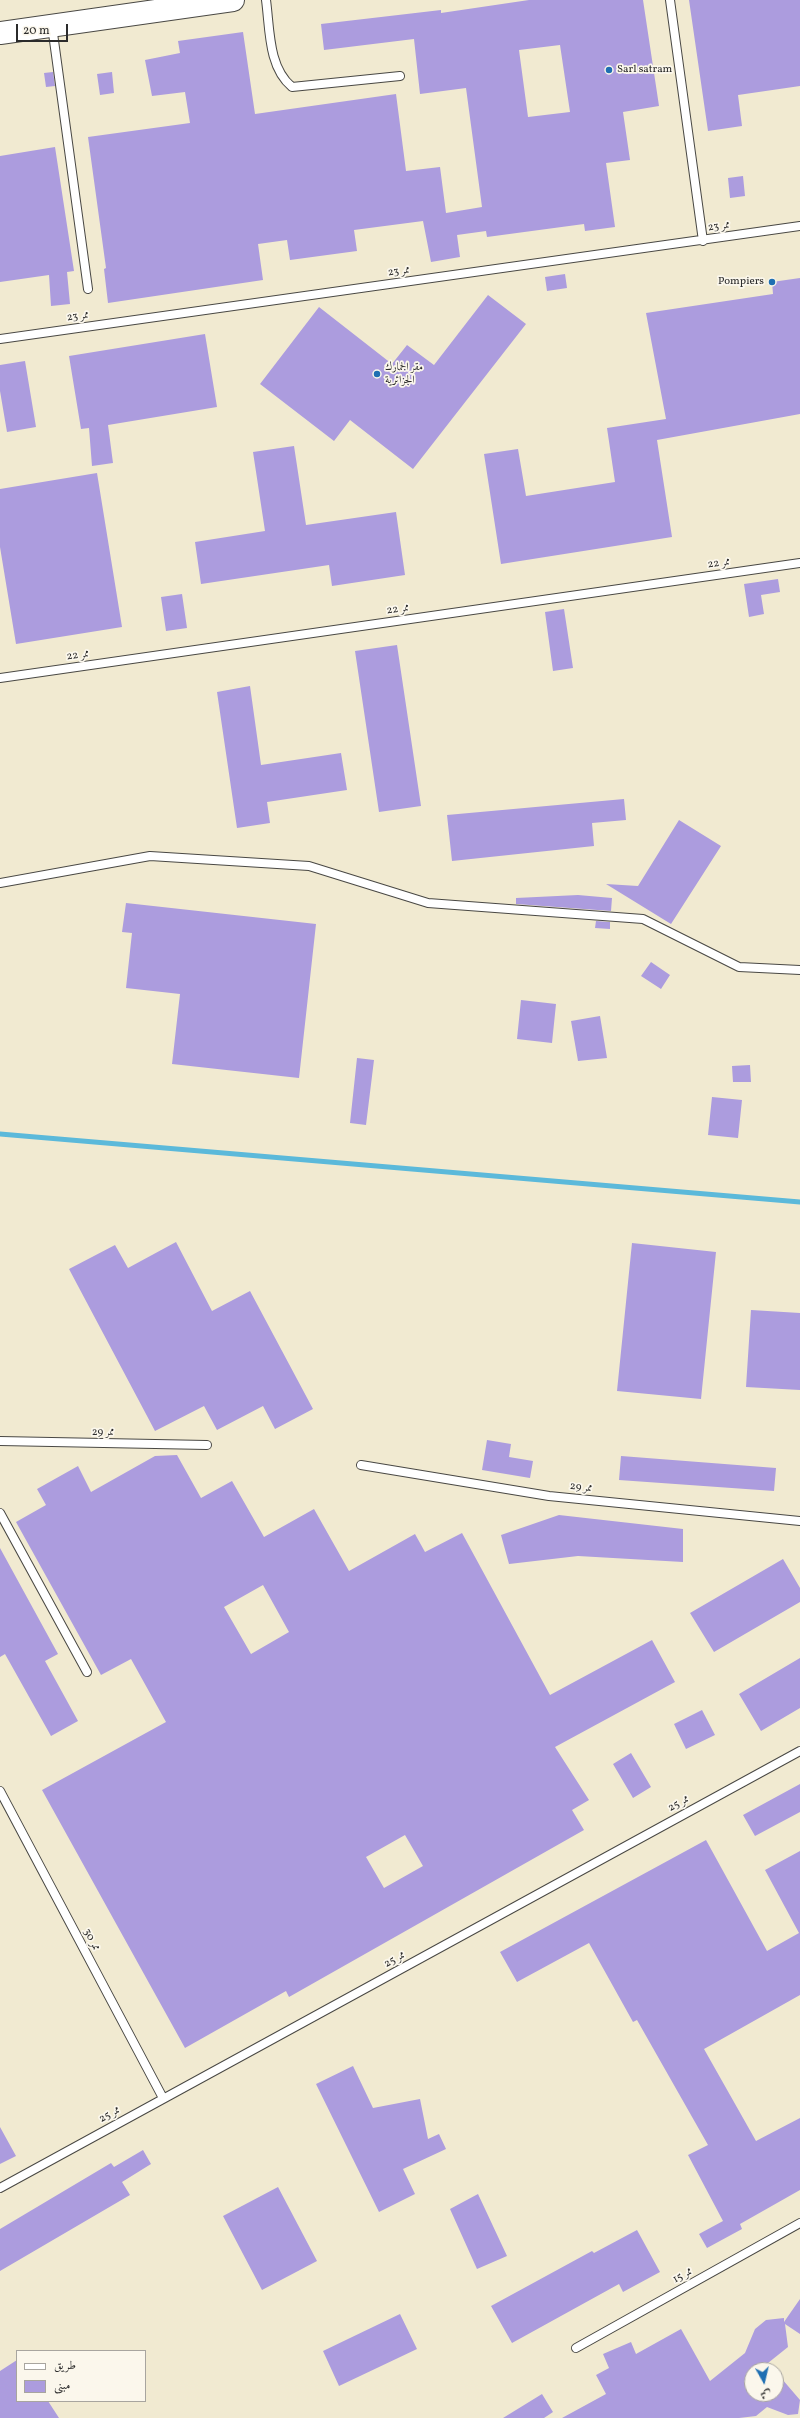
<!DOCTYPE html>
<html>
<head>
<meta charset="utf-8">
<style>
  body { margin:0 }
  #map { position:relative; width:800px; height:2418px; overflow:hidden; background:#f1ead1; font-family:Vollkorn,Amiri,serif }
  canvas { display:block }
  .legend { position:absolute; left:16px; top:2350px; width:130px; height:52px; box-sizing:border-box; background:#fbf7ec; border:1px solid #a8a59f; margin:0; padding:5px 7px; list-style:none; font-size:12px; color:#2b2b2b }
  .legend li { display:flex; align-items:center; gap:8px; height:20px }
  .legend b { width:20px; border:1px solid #a8a59f }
  .north { position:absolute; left:744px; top:2362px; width:40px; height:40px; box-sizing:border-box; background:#fbf7ec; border:1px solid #a8a59f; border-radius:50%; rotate:172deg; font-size:11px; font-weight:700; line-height:16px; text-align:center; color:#2b2b2b }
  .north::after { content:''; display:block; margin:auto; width:14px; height:18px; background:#1f6fb2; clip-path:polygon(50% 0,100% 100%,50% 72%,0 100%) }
  .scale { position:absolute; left:16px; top:24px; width:52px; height:18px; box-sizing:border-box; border:2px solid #2b2b2b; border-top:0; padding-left:5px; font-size:12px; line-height:14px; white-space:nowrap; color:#2b2b2b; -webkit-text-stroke:3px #fbf7ec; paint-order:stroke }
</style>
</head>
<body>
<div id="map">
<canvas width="800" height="2418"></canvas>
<ul class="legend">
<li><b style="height:5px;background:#fff"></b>طريق</li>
<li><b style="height:11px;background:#ac9cde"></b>مبنى</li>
</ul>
<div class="north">ش</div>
<div class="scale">20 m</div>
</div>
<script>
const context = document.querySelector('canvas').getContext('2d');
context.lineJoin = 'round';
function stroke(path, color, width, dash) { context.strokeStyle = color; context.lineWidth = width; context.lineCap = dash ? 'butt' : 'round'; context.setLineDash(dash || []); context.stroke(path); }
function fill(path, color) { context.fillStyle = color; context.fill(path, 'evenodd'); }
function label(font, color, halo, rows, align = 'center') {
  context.font = font + ' Vollkorn,Amiri,serif'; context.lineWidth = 3.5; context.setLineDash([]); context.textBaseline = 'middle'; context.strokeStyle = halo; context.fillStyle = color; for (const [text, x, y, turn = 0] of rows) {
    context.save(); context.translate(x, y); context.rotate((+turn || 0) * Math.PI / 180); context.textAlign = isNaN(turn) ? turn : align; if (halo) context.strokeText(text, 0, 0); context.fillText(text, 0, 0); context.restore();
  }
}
const stream = new Path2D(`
  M0,1134L800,1202`);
const building = new Path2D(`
  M529,0H643L659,106L623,112L630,160L606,163L615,227L585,231L584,224L487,237L486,231L457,235L460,257L431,262L423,221L354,230L357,251L290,260L287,240L258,244L263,280L108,303L104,269L106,268L88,137L190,123L185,92L152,96L145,60L180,53L178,41L243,32L255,114L396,94L406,171L440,167L446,213L482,207L466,88L420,94L414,39L324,50L321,24L441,10V13ZM560,45L570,112L528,117L519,50Z
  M689,0H800V86L738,95L742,126L708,131Z
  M53,72L55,86L46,87L44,73Z
  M112,72L114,93L100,95L97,74Z
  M55,147L74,271L67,272L70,304L51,306L49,275L0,282V156Z
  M743,176L745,196L730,198L728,178Z
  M565,274L567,288L547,291L545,277Z
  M800,278V414L657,440L672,537L501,564L484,454L518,449L526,496L615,482L607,428L666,419L646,313L773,294L772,282Z
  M488,295L526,324L413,469L350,420L334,441L260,384L319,307L392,364L407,345L434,365Z
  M205,334L217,407L108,425L113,463L92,466L89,428L81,429L69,356Z
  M25,361L36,427L7,432L0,391V365Z
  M294,446L306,525L396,512L405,575L332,586L329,565L201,584L195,542L265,531L253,452Z
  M97,473L122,627L16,644L0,547V489Z
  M778,579L780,592L761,595L764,614L749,617L744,584Z
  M182,594L187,628L166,631L161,597Z
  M564,609L573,668L553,671L545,612Z
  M397,645L421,806L379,812L355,651Z
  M250,686L261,765L341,753L347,790L267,802L270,823L237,828L217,692Z
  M624,799L626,820L592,823L594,846L452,861L447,815Z
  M679,820L721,846L671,924L606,884L638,886Z
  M578,895L612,898L611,911L516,904V898Z
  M126,903L316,924L299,1078L172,1064L180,994L126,988L132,933L122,932Z
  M596,921L610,922V929L595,928Z
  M651,962L670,975L661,989L641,976Z
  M521,1000L556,1004L552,1043L517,1039Z
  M600,1016L607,1058L578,1061L571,1021Z
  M357,1058L374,1060L366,1125L350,1123Z
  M750,1065L751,1082H733L732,1066Z
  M712,1097L742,1100L738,1138L708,1135Z
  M176,1242L212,1311L250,1291L313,1409L275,1429L263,1406L217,1430L204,1406L155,1431L69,1269L115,1245L128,1268Z
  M632,1243L716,1252L701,1399L617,1391Z
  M751,1310L800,1313V1390L746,1387Z
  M487,1440L511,1444L509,1457L533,1461L530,1478L482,1470Z
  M177,1455L201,1498L232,1481L264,1537L314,1509L349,1571L415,1534L425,1552L462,1533L550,1695L652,1640L675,1682L555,1747L589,1800L572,1810L584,1830L289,1997L286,1991L185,2048L42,1790L166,1722L131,1659L101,1675L16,1522L46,1505L37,1489L78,1466L91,1492L155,1456ZM263,1585L289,1632L251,1654L224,1607ZM405,1835L423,1866L384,1888L366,1857Z
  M621,1456L776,1468L774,1491L619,1480Z
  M559,1515L683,1529V1562L578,1556L509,1564L501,1535Z
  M0,1548L58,1654L45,1661L78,1721L51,1736L5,1654L0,1657Z
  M783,1559L800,1588V1602L714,1652L690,1613Z
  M800,1658V1708L761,1731L739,1694Z
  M702,1710L715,1735L686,1749L674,1724Z
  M631,1753L651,1787L633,1798L613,1764Z
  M800,1784V1812L755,1836L743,1815Z
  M706,1840L767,1951L799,1933L765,1870L800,1851V1995L704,2049L756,2141L800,2118V2190L740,2224L742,2229L707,2248L699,2234L723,2221L688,2155L708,2145L637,2020L633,2022L589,1943L517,1982L500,1952Z
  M353,2066L373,2108L420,2099L428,2139L439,2134L446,2149L403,2169L415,2194L379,2212L316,2084Z
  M0,2127L16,2156L0,2164Z
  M143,2150L151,2164L122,2182L130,2195L0,2271V2229L111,2163L114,2167Z
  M278,2187L317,2261L262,2290L223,2216Z
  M478,2194L507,2256L477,2269L450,2209Z
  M637,2230L660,2272L623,2292L619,2284L512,2343L491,2306L592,2251L594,2253Z
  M800,2299V2334L785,2324L788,2347L768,2363L774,2370H752V2394H776V2372L800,2400L798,2414L788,2415L767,2407L756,2416L739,2418H562L606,2394L596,2375L609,2368L603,2354L631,2342L636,2354L681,2329L710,2381L745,2353L755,2329L766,2320L784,2318V2322Z
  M400,2314L417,2349L339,2386L323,2351Z
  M17,2360V2401H48L59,2418H0V2371Z
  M542,2394L553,2412L544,2418H503Z`);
const lane = new Path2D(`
  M266,0C270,29 268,67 292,87L400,76
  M670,0L703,241
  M52,26L88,289
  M0,339L800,226
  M0,678L800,563
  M0,883L150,856L309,866L428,903L643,919L739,967L800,970
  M0,1441L207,1445
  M361,1465L549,1496L800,1521
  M0,1513L87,1672
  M0,1791L163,2098
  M0,2188L800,1751
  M576,2348L800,2223`);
const secondary = new Path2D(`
  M0,33L233,0`);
const markers = [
  [609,70,4,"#1f6fb2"],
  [772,282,4,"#1f6fb2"],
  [377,374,4,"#1f6fb2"]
];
const poiNames = [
  ["Sarl satram",617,70],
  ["Pompiers",764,282,"right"],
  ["مقر الجمارك",385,368],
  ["الجزائرية",385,381]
];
const streetNames = [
  ["ممر 23",719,227,-8],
  ["ممر 23",399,272,-8],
  ["ممر 23",78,317,-8],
  ["ممر 22",719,564,-8],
  ["ممر 22",398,610,-8],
  ["ممر 22",78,656,-8],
  ["ممر 29",103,1433],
  ["ممر 29",581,1488,6],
  ["ممر 25",679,1804,-29],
  ["ممر 30",91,1940,62],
  ["ممر 25",395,1960,-29],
  ["ممر 25",110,2115,-29],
  ["ممر 15",683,2276,-29]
];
stroke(stream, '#5bb9da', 5);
fill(building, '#ac9cde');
stroke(lane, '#494844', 10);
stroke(secondary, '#494844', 24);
stroke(lane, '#fff', 8);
stroke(secondary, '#fff', 22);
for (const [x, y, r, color] of markers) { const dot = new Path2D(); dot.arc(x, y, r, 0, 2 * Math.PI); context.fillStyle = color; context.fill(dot); stroke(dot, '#fbf7ec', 1.5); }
label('11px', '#2b2b2b', '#fbf7ec', poiNames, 'left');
label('11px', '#2b2b2b', '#fbf7ec', streetNames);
</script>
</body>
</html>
